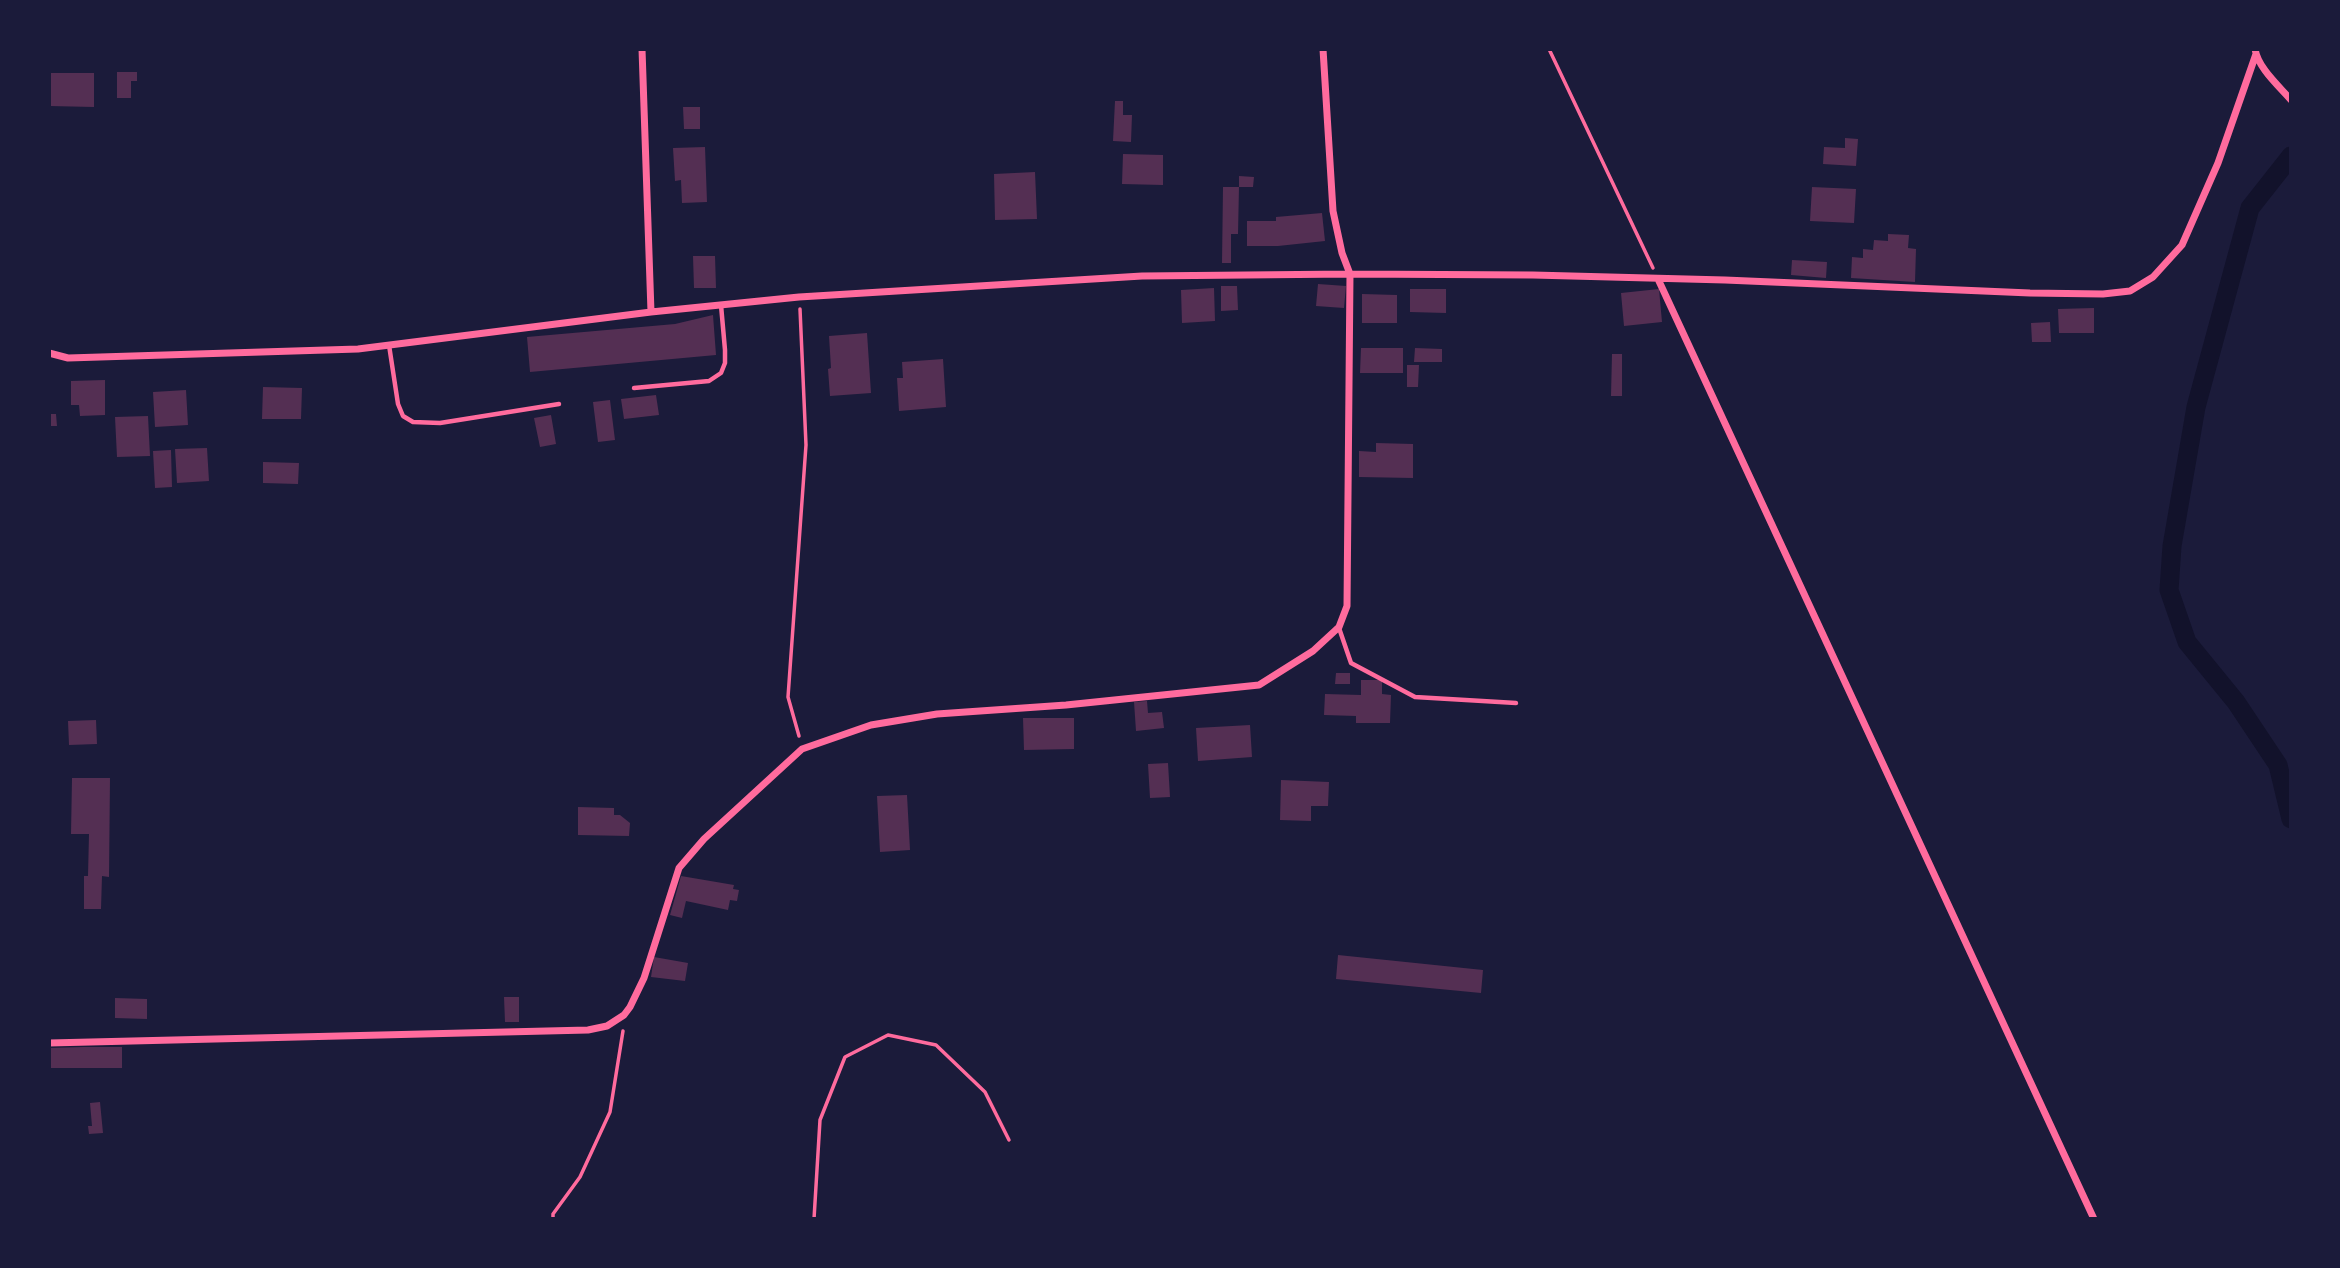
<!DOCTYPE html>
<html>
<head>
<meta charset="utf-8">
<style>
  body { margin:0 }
  #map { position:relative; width:2340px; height:1268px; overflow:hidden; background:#1b1b3a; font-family:"Work Sans",sans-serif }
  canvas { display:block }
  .frame { position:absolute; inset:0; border:51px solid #1b1b3a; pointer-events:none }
</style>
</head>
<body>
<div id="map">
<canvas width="2340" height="1268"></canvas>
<div class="frame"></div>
</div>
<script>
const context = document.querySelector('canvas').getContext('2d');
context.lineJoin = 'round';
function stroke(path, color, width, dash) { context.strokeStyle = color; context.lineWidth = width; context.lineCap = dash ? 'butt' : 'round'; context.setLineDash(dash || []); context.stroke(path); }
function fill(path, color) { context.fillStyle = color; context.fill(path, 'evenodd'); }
const canal = new Path2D(`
  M2291,156L2250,208L2196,407L2172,546L2169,590L2187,642L2236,702L2278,765L2291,819`);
const building = new Path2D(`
  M117,72H137V81H131V98H117Z
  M49,73H94V107L49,106Z
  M1115,101H1123V115H1132L1131,142L1113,141Z
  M683,107H700V129H684Z
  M1845,138L1858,139L1856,166L1823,164L1824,147L1845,148Z
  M705,147L707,202L682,203L681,180L675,181L673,148Z
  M1123,154L1163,155V185L1122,184Z
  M1035,172L1037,219L995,220L994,174Z
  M1239,176L1254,177L1253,187H1239L1238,234H1231V263H1222L1223,187H1239Z
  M1812,187L1856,189L1854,223L1810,221Z
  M1322,213L1325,241L1278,246H1247V221H1276V217Z
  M1888,234L1909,235L1908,248L1916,249L1915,282L1851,278L1852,257L1863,258V249L1873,250L1874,240L1888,241Z
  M693,256H715L716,288H694Z
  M1792,260L1827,262L1826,278L1791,275Z
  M1318,284L1346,286L1344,308L1316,306Z
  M1221,286H1237L1238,310L1221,311Z
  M1214,288L1215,321L1182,323L1181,290Z
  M1410,289H1446V313L1410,312Z
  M1659,289L1662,322L1624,326L1621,293Z
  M1362,294L1397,295V323H1362Z
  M2094,308V333H2059L2058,309Z
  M713,315L716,355L530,372L527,337L675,324Z
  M2050,322L2051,342H2032L2031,323Z
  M867,333L871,393L830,396L828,369L831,368L829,336Z
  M1361,348H1403V373H1360Z
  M1415,348L1442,349V362H1414Z
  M1612,354H1622V396H1611Z
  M943,359L946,407L899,411L897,378H903L902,362Z
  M1407,365H1419L1418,387H1407Z
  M105,380V415L80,416L79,405H71V381Z
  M263,387L302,388L301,419H262Z
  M186,390L188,425L155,427L153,392Z
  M656,395L659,415L624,419L621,399Z
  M610,400L615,440L598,442L593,402Z
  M49,414H56L57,426H49Z
  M551,415L556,444L540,447L534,418Z
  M148,416L150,456L117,457L115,417Z
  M1376,443L1413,444V478L1359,477V451L1376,452Z
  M207,448L209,481L177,483L175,449Z
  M171,450L172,487L155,488L153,451Z
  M263,462L299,463L298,484L263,483Z
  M1336,673H1350V684H1335Z
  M1361,680H1382V694L1391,695L1390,723H1356V716L1324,715L1325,694L1361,695Z
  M1147,701L1148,713L1162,712L1164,728L1136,731L1134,702Z
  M1023,718H1074V749L1024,750Z
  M96,720L97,744L69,745L68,721Z
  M1250,725L1252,757L1198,761L1196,728Z
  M1168,763L1170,797L1150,798L1148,764Z
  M72,778H110L109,877L102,876L101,909H84V876H88L89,834H71Z
  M1281,780L1329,782L1328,806H1311V821L1280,820Z
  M907,795L910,850L880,852L877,796Z
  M578,807L614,808V815H620L630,823L629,836L578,835Z
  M681,876L734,885L733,889L739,890L737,901L730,900L728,910L686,901L682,918L670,915Z
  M1338,955L1483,970L1481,993L1336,979Z
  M654,957L688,963L685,981L651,977Z
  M504,997H519V1022H505Z
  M115,998L147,999V1019L115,1018Z
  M83,1047H122V1068H49V1048Z
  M100,1102L103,1133L89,1134L88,1126H92L90,1103Z`);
const path = new Path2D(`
  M1549,49L1653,268
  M799,736L788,697L806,445L800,309
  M553,1219V1214L580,1177L610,1112L623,1031
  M814,1219L820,1120L845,1057L888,1035L936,1045L985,1092L1009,1140`);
const service = new Path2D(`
  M389,345L398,404L403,416L413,422L440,423L559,404
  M634,388L709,381L721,373L725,363V350L721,305
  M1339,628L1351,663L1415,697L1516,703`);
const minor = new Path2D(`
  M642,49L651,312
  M2255,49C2258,68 2279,86 2291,100
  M1658,279L2094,1219
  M49,353L68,358L358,349L651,312L799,297L1142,276L1350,274L1533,275L1725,280L2030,293L2103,294L2130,291L2153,277L2182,245L2218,163L2256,54
  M49,1043L588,1030L607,1026L624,1015L630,1007L644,978L679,868L704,839L802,749L871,725L937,714L1066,705L1259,685L1313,651L1339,627L1347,606L1350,274L1342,253L1333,211L1323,49`);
stroke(canal, '#12122b', 19);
fill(building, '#542f53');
stroke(path, '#ff6b9d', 3.5);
stroke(service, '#ff6b9d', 4.5);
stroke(minor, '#ff6b9d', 7);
</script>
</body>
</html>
